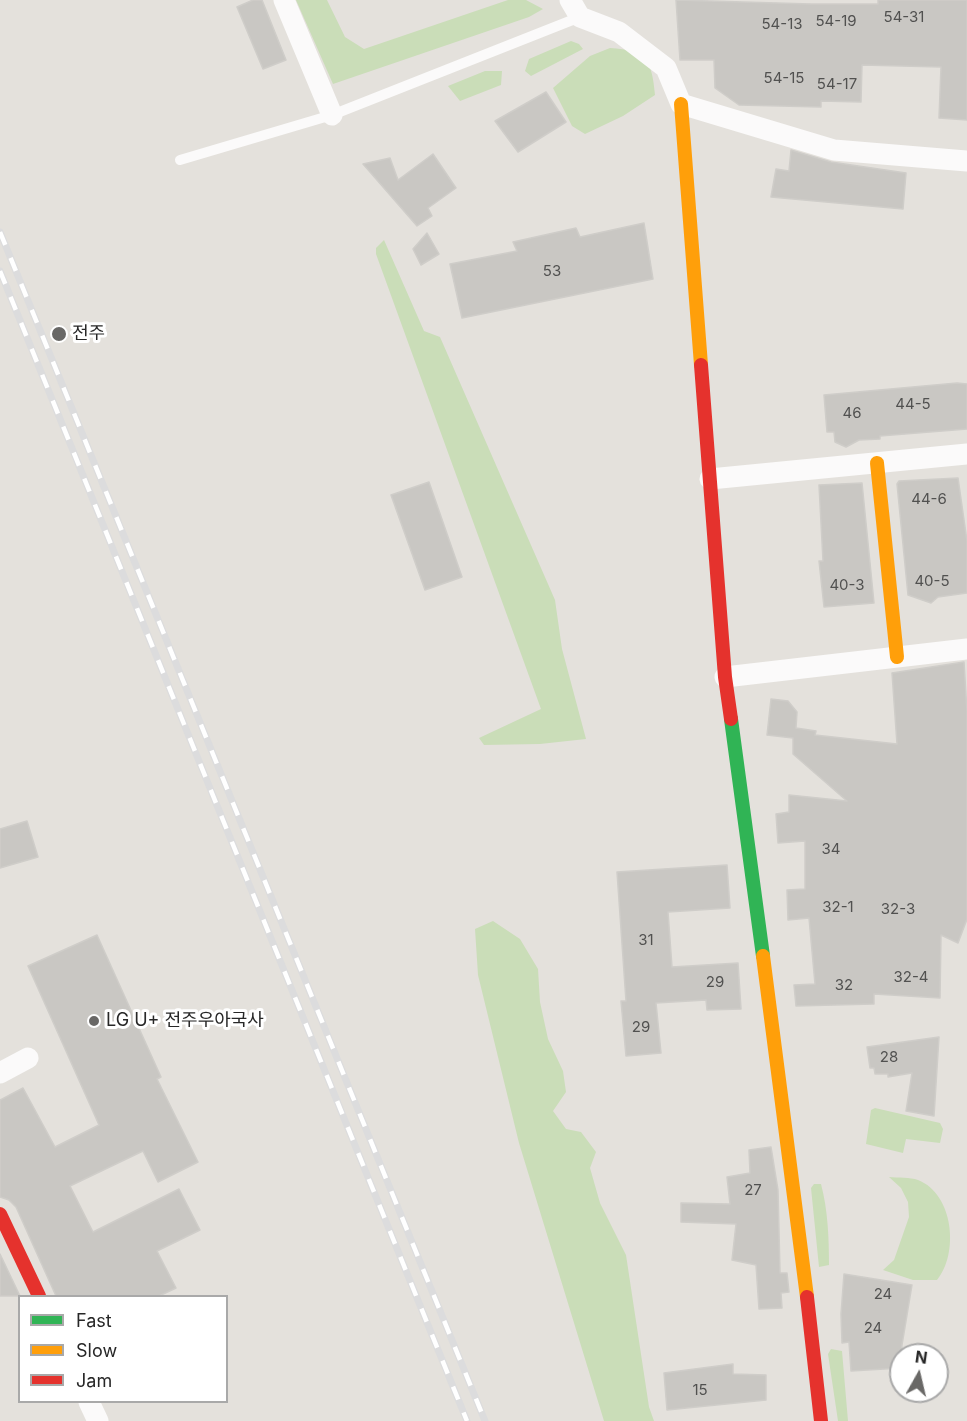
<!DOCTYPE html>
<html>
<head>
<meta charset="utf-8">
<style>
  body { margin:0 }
  #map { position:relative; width:967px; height:1421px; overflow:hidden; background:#e4e1dc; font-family:Inter,sans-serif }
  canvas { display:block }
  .legend { position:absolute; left:18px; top:1295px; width:210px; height:108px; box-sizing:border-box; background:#fff; border:2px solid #a9a9a9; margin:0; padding:8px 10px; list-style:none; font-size:18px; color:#272727 }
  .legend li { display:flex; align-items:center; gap:12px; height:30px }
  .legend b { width:30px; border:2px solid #a9a9a9 }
  .north { position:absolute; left:889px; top:1343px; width:60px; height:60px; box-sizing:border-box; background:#fff; border:2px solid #a9a9a9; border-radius:50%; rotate:8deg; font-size:16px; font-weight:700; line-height:24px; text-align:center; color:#272727 }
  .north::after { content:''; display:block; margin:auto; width:21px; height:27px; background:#696866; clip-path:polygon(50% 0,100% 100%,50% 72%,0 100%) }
</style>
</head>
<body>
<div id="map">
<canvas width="967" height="1421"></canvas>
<ul class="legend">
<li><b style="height:8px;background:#30b455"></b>Fast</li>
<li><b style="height:8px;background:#ff9f0a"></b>Slow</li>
<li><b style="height:8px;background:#e5322d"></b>Jam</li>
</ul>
<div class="north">N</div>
</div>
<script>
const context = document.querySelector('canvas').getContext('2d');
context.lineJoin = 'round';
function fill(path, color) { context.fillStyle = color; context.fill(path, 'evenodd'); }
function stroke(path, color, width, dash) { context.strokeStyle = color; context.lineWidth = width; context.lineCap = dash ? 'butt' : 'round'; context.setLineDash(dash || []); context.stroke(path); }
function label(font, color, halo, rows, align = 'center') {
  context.font = font + ' Inter,"Noto Sans KR",sans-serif'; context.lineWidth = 6; context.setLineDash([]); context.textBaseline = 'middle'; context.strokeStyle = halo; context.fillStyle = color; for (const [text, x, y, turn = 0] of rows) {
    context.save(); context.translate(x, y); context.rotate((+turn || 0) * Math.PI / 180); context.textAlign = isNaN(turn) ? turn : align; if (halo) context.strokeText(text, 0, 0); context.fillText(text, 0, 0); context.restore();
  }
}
const green = new Path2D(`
  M296,0H327L345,37L364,49L508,0H526L543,9L529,17L333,84Z
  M571,41L579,44L583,49L531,76L525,71L529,59Z
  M610,48C646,50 652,60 655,95L623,116L585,134L572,126L553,88L590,56Z
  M485,71H502L501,85L460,101L448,86Z
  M384,240L424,331L440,337L555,600L562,649L586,739L540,744L484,745L479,738L541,709L376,254V248Z
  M493,921L520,939L538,969L540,1002L548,1039L563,1071L566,1092L553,1111L566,1129L581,1132L596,1152L590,1168L600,1203L626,1255L649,1407L654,1421H604L519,1143L478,975L475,929Z
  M875,1108L940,1123L943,1129L940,1143L906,1139L903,1153L866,1144L871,1110Z
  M889,1177C898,1178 910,1177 918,1180C954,1194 959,1254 937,1280H913L883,1270L894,1260L909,1217L908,1202L901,1188Z
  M814,1184H821C828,1210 829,1239 829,1265L819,1267L811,1188Z
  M831,1349L842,1351L848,1421H838L828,1354Z`);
const building = new Path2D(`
  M253,0H262L286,60L263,69L237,7Z
  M676,0L811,4H878V0H967V120L939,118L941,67L862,65L861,102L821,101V107L739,105L715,88L714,60H680Z
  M546,92L566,122L518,152L495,121Z
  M791,150L831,162L906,173L903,209L771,197L776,169L789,171Z
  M433,154L456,188L428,208L432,216L417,226L363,164L390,158L398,180Z
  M644,223L653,279L462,318L450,264L517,251L513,242L576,228L580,237Z
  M427,233L439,254L421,265L413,249Z
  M957,383L967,384V429L880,436V439L859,440L846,447L835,442L834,432H827L824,395Z
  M958,478L967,541V593L938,597L931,603L908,595L897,484L899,481Z
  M429,482L462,577L425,590L391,495Z
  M862,483L874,603L824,607L819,561H823L819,485Z
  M964,662L967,712V919L958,943L941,935L940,998L874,994V1004L796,1006L794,985L815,984L809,918L788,920L787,890L805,889V841L778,843L776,814L789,812V795L847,801L793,754V738L767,735L771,699L788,701L797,712L796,728L816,731L815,735L897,744L892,673Z
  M27,821L38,857L0,868V829Z
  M727,865L730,908L668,912L672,967L738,963L741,1009L707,1010L706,1000L656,1003L661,1053L626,1056L621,1001H626L617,872Z
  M97,935L161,1077L157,1079L198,1162L158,1182L143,1151L70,1186L93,1232L179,1189L200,1230L157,1251L176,1288L159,1296H56L16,1207L9,1200L0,1197V1100L23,1088L55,1147L99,1125L28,966Z
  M939,1037L934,1116L906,1111L912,1073L888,1077V1074H875L874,1068H870L867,1047Z
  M771,1147L778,1190L780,1273H787L789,1292L781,1293L782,1308L759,1309L756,1265L732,1260L736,1224L681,1222V1203L730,1204L727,1177L750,1173L749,1150Z
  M0,1254L20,1296H0Z
  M844,1274L912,1285L902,1345L901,1368L851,1371L849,1342L842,1343L841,1314Z
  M733,1364V1374L766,1375V1400L667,1410L664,1373Z`);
const lane = new Path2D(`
  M180,160L332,115L580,17`);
const street = new Path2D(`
  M284,0L332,115
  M570,0L580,17L619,32L666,68L681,104L834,150L967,161
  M710,479L967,454
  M725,677L967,649
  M0,1073L28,1058
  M89,1402L98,1421`);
const fast = new Path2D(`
  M731,719L763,956`);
const slow = new Path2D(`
  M681,104L701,365
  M877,463L897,657
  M763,956L807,1297`);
const jam = new Path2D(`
  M701,365L725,677L731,719
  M0,1214L39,1296
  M807,1297L821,1421`);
const rail = new Path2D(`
  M0,232L485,1421
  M0,271L467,1421`);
const markers = [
  [59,334,8,"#696866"],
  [94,1021,6,"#696866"]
];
const numberNames = [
  ["54-31",904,17],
  ["54-19",836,21],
  ["54-13",782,24],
  ["54-15",784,78],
  ["54-17",837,84],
  ["53",552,271],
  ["44-5",913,404],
  ["46",852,413],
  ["44-6",929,499],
  ["40-5",932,581],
  ["40-3",847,585],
  ["34",831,849],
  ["32-1",838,907],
  ["32-3",898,909],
  ["31",646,940],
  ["32-4",911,977],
  ["29",715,982],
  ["32",844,985],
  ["29",641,1027],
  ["28",889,1057],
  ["27",753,1190],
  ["24",883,1294],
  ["24",873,1328],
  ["15",700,1390]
];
const poiNames = [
  ["전주",72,334],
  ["LG U+ 전주우아국사",106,1021]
];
fill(green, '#caddb8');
fill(building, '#c9c7c3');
stroke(building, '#cfcdc9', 1.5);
stroke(lane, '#fbfafa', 10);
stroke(street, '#fbfafa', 21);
stroke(fast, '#30b455', 14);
stroke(slow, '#ff9f0a', 14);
stroke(jam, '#e5322d', 14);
stroke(rail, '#dcdcdd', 7);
stroke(rail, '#fff', 4.5, [14]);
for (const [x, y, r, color] of markers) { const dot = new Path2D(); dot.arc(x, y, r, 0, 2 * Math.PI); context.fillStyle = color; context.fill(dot); stroke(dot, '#fff', 2); }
label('15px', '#515150', null, numberNames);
label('18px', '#272727', '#fff', poiNames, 'left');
</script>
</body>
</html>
